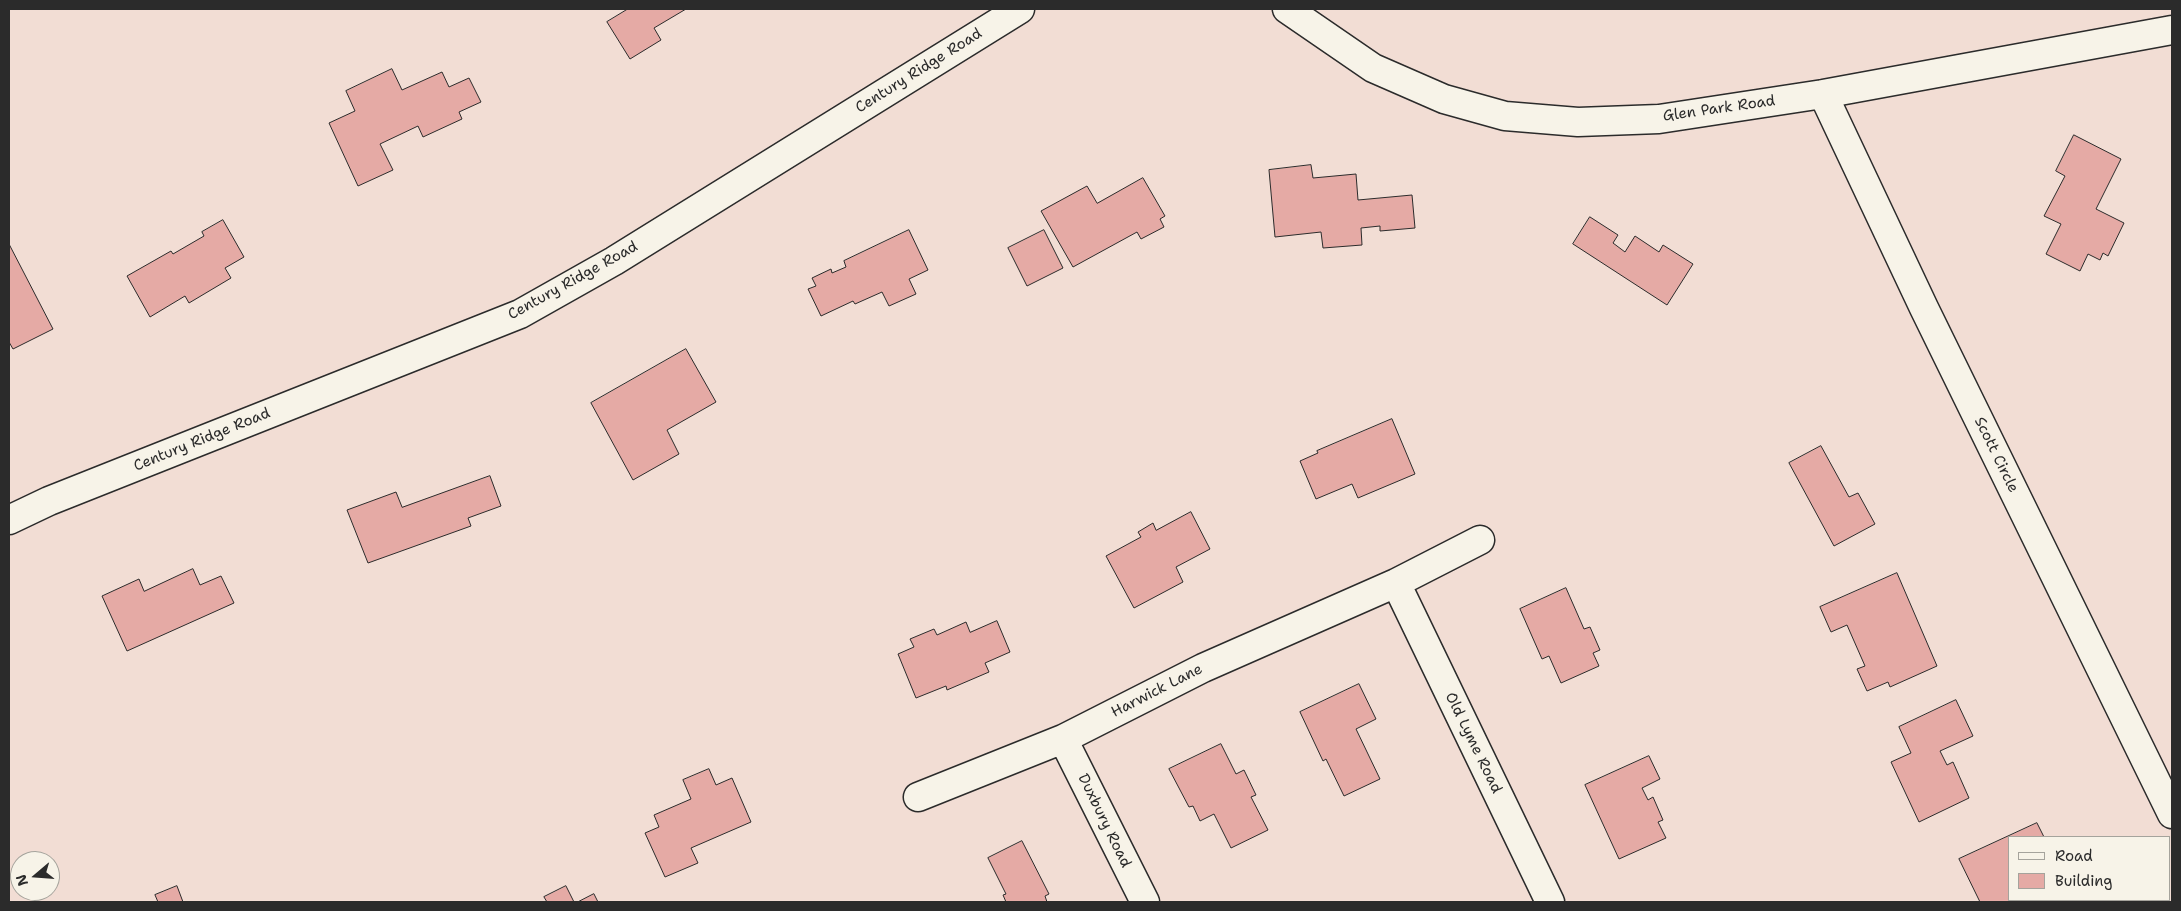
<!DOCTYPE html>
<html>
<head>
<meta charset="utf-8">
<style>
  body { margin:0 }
  #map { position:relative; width:2181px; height:911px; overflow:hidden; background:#f2ddd4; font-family:"Shantell Sans",sans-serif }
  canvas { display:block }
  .frame { position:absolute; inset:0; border:10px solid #2b2b2b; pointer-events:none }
  .legend { position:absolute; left:2008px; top:836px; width:162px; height:65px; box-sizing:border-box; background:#f7f3e8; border:1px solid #a5a39c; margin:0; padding:6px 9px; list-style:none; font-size:15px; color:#2b2b2b }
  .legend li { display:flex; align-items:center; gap:10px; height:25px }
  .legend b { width:25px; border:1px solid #a5a39c }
  .north { position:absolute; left:10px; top:851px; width:50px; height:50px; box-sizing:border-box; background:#f7f3e8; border:1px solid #a5a39c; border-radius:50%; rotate:252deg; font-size:14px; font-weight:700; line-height:20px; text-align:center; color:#2b2b2b }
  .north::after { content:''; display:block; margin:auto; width:18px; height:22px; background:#2b2b2b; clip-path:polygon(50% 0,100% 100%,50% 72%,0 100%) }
</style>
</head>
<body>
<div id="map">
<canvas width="2181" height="911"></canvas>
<div class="frame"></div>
<ul class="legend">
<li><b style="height:6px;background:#f7f3e8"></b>Road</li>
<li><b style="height:14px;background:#e5aaa5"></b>Building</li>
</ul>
<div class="north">N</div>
</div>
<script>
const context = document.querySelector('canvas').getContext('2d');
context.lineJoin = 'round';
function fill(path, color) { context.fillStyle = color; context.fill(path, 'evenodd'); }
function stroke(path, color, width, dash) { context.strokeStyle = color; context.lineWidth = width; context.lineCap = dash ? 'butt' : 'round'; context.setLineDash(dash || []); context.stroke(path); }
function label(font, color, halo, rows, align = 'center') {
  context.font = font + ' "Shantell Sans",sans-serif'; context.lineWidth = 5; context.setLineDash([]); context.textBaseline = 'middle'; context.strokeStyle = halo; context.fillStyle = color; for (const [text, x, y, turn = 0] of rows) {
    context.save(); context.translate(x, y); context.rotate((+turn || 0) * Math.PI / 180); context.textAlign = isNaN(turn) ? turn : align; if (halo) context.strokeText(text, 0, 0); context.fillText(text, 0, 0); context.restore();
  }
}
const building = new Path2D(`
  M628,9H686L654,28L661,40L630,59L607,22Z
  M392,69L402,90L442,72L449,87L469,78L481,102L459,112L462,119L423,137L418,126L380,144L393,170L358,186L329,123L355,111L346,91Z
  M2074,135L2121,159L2096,209L2124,223L2108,256L2103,253L2100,260L2088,254L2080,271L2046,254L2061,224L2044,216L2065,176L2056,171Z
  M1311,165L1313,178L1356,174L1358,200L1412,195L1415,228L1380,231V226L1361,228L1362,245L1323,248L1321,232L1275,237L1269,170Z
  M1143,178L1165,216L1160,219L1164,227L1141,239L1137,232L1073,267L1041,211L1087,186L1097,203Z
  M1590,217L1618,235L1613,243L1625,252L1635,236L1659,252L1663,245L1693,264L1667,305L1573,244Z
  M223,220L244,257L225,268L231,278L189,303L185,296L150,317L127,276L171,251L173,254L204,236L202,232Z
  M909,230L928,270L909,279L916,294L889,306L882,292L855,304L853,301L821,316L808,289L816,286L812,278L831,269L832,273L846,267L844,261Z
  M1044,230L1063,268L1027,286L1008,248Z
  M9,244L53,329L13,349L9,342Z
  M686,349L716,402L667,430L679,454L633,480L591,403Z
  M1392,419L1415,474L1358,498L1352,484L1316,499L1300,461L1318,453L1317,451Z
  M1821,446L1849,497L1858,493L1875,524L1834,546L1789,463Z
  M490,476L501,506L468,518L471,526L368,563L347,510L396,492L402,507Z
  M1191,512L1210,549L1176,567L1183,582L1134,608L1106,556L1141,537L1138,532L1153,523L1156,530Z
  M193,569L200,585L221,576L234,603L127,651L102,596L139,579L144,591Z
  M1897,573L1937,666L1890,687L1888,682L1867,691L1857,669L1865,666L1847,625L1831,632L1820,607Z
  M1566,588L1584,629L1590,627L1600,650L1593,653L1599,666L1561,683L1549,656L1542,659L1520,609Z
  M997,621L1010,652L985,663L989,672L947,690L946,686L916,698L898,654L914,647L910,639L934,629L937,635L966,622L970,632Z
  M1359,684L1376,719L1356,729L1380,779L1344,796L1326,759L1323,761L1300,712Z
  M1956,700L1973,736L1940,751L1947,765L1953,762L1969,798L1919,822L1891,762L1911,753L1899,727Z
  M1221,744L1236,774L1244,770L1256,795L1251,797L1268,830L1231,848L1214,814L1200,821L1193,806L1189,807L1169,769Z
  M1649,756L1660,779L1642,788L1648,800L1653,797L1663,820L1658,822L1666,838L1619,859L1585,785Z
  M709,769L716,785L732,778L751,822L691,848L698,863L665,877L645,833L659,827L654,815L691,799L683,780Z
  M2037,823L2044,837H2010V900H2013L2008,902H1980L1959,859Z
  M1022,841L1049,894L1045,896L1047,902H1006L1003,895L1006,894L988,858Z
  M177,886L183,902H158L155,895Z
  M566,886L574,902H547L544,897Z
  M594,894L598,902H578Z
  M2020,900H2074L2075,902H2022Z`);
const minor = new Path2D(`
  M1287,9L1373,68L1444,99L1505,116L1578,122L1659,119L1823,94L2172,30
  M1823,94L1924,308L2172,814
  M9,520L49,501L520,314L614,261L1020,9
  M1396,583L1550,902
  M1063,739L1145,902
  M918,797L1063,739L1203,668L1396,583L1480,540`);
const streetNames = [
  ["Century Ridge Road",919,71,-32],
  ["Glen Park Road",1719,109,-8],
  ["Century Ridge Road",573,281,-29],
  ["Century Ridge Road",202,440,-22],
  ["Scott Circle",1996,455,64],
  ["Harwick Lane",1157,691,-27],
  ["Old Lyme Road",1473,743,64],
  ["Duxbury Road",1104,821,64]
];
fill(building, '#e5aaa5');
stroke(building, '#2b2b2b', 1);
stroke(minor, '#2b2b2b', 31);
stroke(minor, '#f7f3e8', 28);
label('15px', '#2b2b2b', '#f7f3e8', streetNames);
</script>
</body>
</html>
